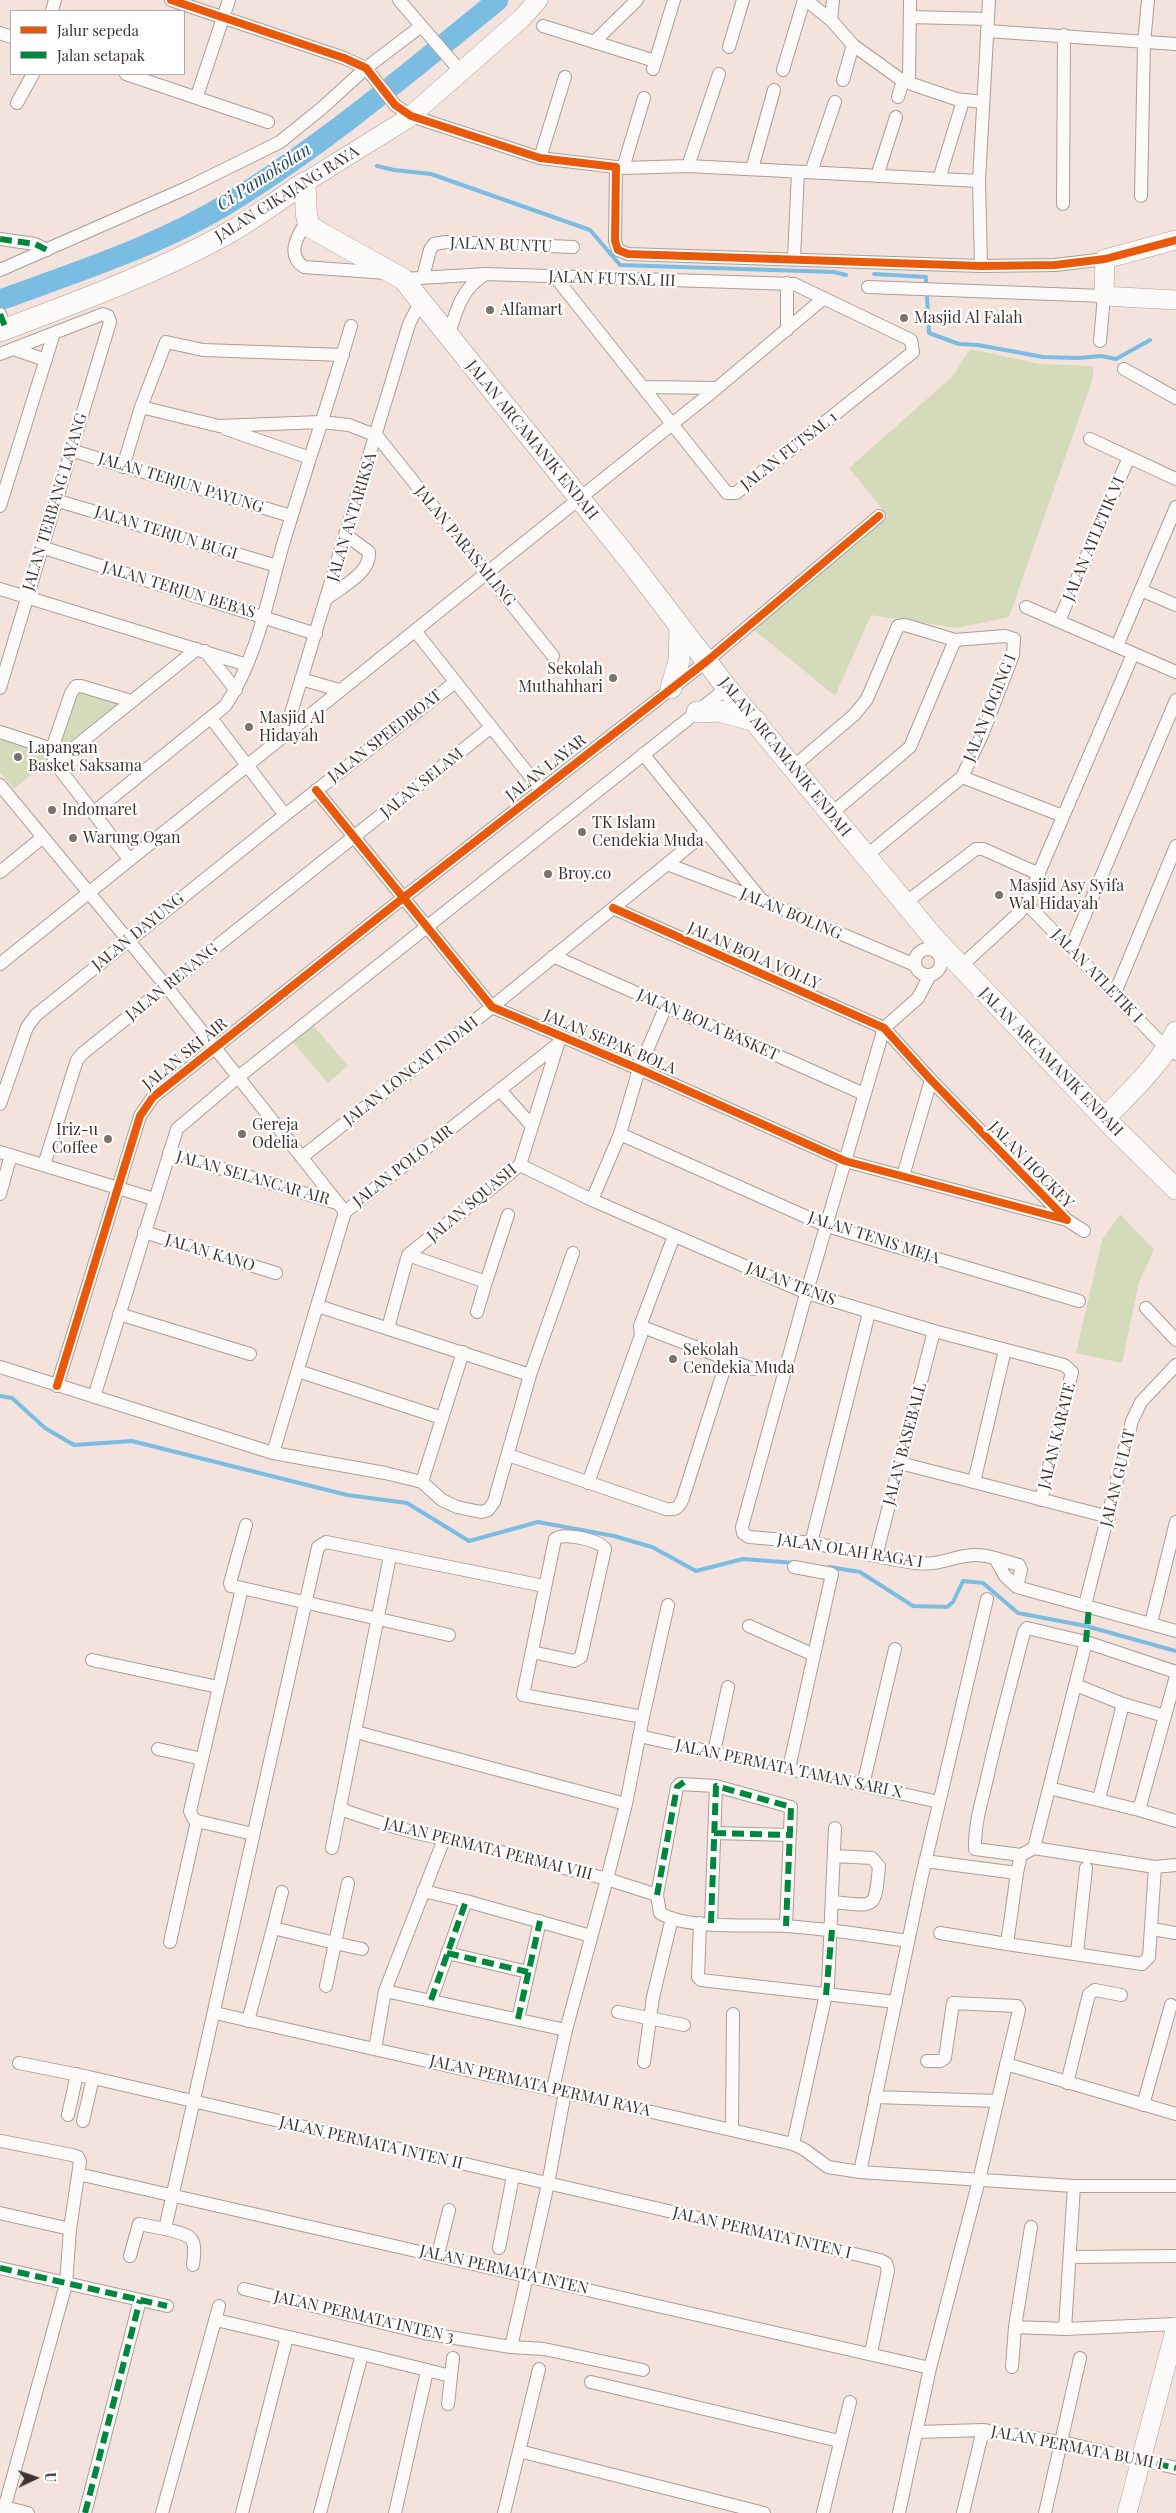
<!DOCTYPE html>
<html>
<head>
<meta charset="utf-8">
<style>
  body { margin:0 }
  #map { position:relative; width:1176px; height:2513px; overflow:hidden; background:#f3e3dc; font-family:"Playfair Display",serif }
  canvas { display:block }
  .legend { position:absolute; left:10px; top:10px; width:175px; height:65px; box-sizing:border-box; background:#fff; border:1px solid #b2adac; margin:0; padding:6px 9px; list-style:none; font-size:15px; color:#3e332f }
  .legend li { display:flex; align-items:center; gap:10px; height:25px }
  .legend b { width:25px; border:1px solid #b2adac }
  .north { position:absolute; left:10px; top:2453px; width:50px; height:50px; -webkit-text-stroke:4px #fff; paint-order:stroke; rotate:87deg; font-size:14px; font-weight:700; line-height:20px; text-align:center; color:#3e332f }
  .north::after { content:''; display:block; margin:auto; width:18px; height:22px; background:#3e332f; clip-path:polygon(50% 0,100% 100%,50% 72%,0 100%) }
</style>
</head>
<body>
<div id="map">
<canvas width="1176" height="2513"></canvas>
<ul class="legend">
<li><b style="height:6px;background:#e8590c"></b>Jalur sepeda</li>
<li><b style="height:6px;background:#00873e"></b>Jalan setapak</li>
</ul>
<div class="north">U</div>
</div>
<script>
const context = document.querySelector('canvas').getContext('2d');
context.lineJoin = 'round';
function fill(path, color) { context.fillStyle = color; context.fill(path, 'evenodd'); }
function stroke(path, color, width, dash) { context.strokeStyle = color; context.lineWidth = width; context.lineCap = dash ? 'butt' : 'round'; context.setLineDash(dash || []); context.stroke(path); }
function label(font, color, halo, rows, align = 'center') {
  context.font = font + ' "Playfair Display",serif'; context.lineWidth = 4.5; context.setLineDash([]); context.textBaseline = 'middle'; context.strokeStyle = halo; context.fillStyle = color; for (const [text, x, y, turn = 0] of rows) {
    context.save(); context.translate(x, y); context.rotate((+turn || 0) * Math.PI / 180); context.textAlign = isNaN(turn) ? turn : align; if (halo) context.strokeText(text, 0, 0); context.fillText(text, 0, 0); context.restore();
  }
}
const green = new Path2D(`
  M970,349L1040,364L1093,366V378L1009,617L957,628L871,615L835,696L752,628L888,516L849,468L953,376Z
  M76,692H81L119,704L60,749L58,747Z
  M0,737L38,751L49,759L14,789L0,772Z
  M312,1024L348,1066L328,1083L292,1041Z
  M1120,1214L1154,1250L1139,1282L1122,1363L1076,1353L1102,1240Z`);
const stream = new Path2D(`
  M377,166L394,170L431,174L590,230L620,265L834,272L846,275
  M874,274L926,277V282
  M927,296L929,333L959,344L978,345L1043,357L1078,358L1101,356L1116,359L1150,340
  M0,1396L12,1398L45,1428L74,1445L132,1441L347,1495L407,1503L469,1541L538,1522L614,1536L652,1547L696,1571L743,1559L795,1563
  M829,1567L860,1572L913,1606L947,1607L953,1602L963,1581L983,1583L1018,1613L1086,1626L1176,1651`);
const river = new Path2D(`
  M0,300C79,271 161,245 232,201C327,142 412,70 498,0`);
const street = new Path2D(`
  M171,0L344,58L366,68L395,105L411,116L540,158L616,167L615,241L618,250L628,254L981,266L1055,265L1105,259
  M399,0L461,72
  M806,0L831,20L853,45L903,81L956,99L983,102
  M52,11L55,0
  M910,17L988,19
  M831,20L833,0
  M543,26L655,61
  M987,31L1176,44
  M0,33L11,37
  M595,41L637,0
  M729,47L743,0
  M653,69L674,0
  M783,70L804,0
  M126,74L268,122
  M843,80L853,45
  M909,83L910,0
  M197,96L229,0
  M898,97L903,81
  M17,103L33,74
  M540,158L565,77
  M688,166L719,74
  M617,167L623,168L644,98
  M623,168L688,166L979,181
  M752,169L774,90
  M811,172L835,102
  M877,176L896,117
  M939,179L963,101
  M1141,196L1144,43L1148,0
  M1063,204L1064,35
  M307,221C297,236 286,255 304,267L387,273
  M0,239L35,244L47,250
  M794,258L798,172
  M981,266L979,181L989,0
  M0,270L189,187L280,142L322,108L366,68L420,27
  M423,277L430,250L434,244L446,242L573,247
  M403,279L486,274L794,284L911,340L913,352L736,493H727L556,278
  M868,287L1104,296L1100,341
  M0,314L6,329
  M787,330V283
  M448,337C456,312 461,289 484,275
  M13,349L46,360
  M0,354L103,314L108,316L110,322L0,688
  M1124,369L1176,398
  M643,387L717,388
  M141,407L219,426L321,422L349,425L377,436L553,656
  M226,429L310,458
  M1090,439L1176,479
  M70,450L291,516
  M123,467L141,407L166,342L203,350L343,355
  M55,500L277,566
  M0,506L54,333
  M41,547L316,634
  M0,589L247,665
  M1141,590L1176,605
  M326,599C341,587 371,573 369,552L346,535
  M1026,607L1176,672
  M1059,621L1129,457
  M416,632L541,790
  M1117,646L1176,507
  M205,651L236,690
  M301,679L339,690
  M211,718L285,815
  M0,732L52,749L55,763L129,859
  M285,733L409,324L421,301
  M52,749L71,693L76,686H81L131,701
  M643,754L760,898
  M55,763L197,649
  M793,767L854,715L867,699L898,626L905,625L955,640L1005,636L1014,639L1013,655L982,735L962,777L866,856
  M962,777L1063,816
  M0,785L166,986L345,1212
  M316,790L492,1007L639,1069L845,1161L1067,1220L931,1080L884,1028L613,908
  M94,812L225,706C258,658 268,595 284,541C306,469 330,398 351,326
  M832,813L910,747L955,640
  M667,864L761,900L915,965
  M0,872L43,837
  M905,903L976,849H983L1039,874
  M1026,903L1162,1044L1176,1054
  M1071,948L1176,700
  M915 962a13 13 0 1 1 26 0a13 13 0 1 1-26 0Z
  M553,956L864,1094
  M0,964L717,388L824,298
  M960,967L1019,913L1026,903L1133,654
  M930,975L918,998L884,1028L803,1305L742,1527L743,1533L749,1537C769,1539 790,1540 810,1543C846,1548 880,1559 916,1563C947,1567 962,1548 995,1558L1005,1576L1017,1587L1176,1631
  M1115,993L1176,846
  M500,1090L532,1126
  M0,1104L27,1027L36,1015L285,815L454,683
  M620,1134L827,1226L1079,1301
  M0,1152L154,1199
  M169,1153L337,1203
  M302,1157L492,1007L705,833
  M44,1165L77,1060L83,1053L490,728
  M520,1165L592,1200L807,1293L934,1331L1064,1365L1072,1372L1041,1500
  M903,1176L931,1080
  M0,1194L11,1155
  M592,1200L620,1134L639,1069L666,1006
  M1067,1220L1084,1231
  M144,1232L276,1273
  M408,1255L486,1282L508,1215
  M318,1306L530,1375
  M1146,1308L1176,1340
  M477,1312L486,1282
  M119,1314L250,1354
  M640,1326L753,1369
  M388,1328L408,1255L520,1165L558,1044
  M0,1367L273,1453L385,1473L422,1482L442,1500L457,1507L481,1512L488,1510L494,1502L530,1375L573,1253
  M298,1371L442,1418
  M57,1386L140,1116L153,1097L403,898L707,661L879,516
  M94,1397L177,1129L237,1078L727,688
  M273,1453L345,1212L558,1044L561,1036
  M508,1455L666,1509C676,1510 679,1508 683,1498L727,1360
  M900,1463L1109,1517
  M422,1482L463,1352
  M974,1482L1005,1350
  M588,1483L641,1335L640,1326L674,1236
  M246,1525L230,1583L231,1586L242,1588L190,1811L193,1818L197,1821L253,1834
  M811,1543L869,1313
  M876,1556L934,1331
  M995,1558L1019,1565L1021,1570L1017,1587
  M242,1588L449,1635
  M1085,1605L1132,1421L1141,1402L1176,1365
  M1151,1623L1176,1522
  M749,1626L814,1655
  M92,1660L218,1687
  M1165,1716L1176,1676
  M643,1717L668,1605
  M356,1732L626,1804
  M639,1736L939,1802
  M158,1749L202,1759
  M714,1752L728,1687
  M789,1768L832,1574L794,1567
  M863,1785L895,1649
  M1049,1788L1139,1810L1165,1716L1123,1704L1076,1685
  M1099,1799L1123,1704
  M340,1809C378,1822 414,1835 454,1840L607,1879L626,1804L643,1717L523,1695L555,1539C563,1532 600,1540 605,1549L581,1657L574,1661L532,1652
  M1139,1810L1176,1821
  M714,1833L790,1835
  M332,1848L390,1556
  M1034,1848L1086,1642
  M1021,1855L975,1849C974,1823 983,1798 988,1774C999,1726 1012,1679 1024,1632L1027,1628L1086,1642L1176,1672
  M925,1861L1017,1873L1007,1944L940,1933
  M1155,1867L1176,1865
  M423,1891L466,1901L591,1936
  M833,1902C876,1906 875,1911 879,1866L872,1858L834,1856
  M700,1923L698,1977L701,1980L896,2002
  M711,1923L716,1786
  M786,1926L791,1807L716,1786L680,1784L677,1787L657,1895L660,1913C687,1930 753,1924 786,1926C827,1929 868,1935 908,1941
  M273,1928L282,1892
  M1152,1929L1176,1933
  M170,1942L197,1821
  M1007,1944L1142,1964L1149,1957L1155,1867L1034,1848L1021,1855L1017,1873
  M447,1953L528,1972
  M1077,1953L1086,1868
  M326,1986L335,1943L362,1949
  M385,1991L566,2030
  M431,2000L466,1901
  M618,2012L684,2025
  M215,2013L793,2144L805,2150L828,2167L860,2172L1074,2186H1176
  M518,2019L540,1921
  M248,2021L273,1928L335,1943L348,1883
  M375,2049L385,1991L444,1839
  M644,2062L653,1997L672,1918
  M19,2063L89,2077L880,2260L886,2263L888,2270L871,2353
  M1006,2064L1176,2114
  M1067,2083L1089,1994L1095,1990L1121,1995
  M553,2089L566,2030L607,1879L657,1895
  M875,2097L997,2101
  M1143,2105L1171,2005
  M68,2115L77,2074
  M83,2121L93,2078
  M732,2129L733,2014
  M1,2141L72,2155L78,2157L80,2162L70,2229L66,2284L3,2513
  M793,2144L828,1985L835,1828
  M860,2172L921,1880L987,1599
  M78,2174L930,2368
  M0,2213L70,2229
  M1031,2227L1015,2327L1065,2329L1176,2324
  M499,2248L513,2176
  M438,2254L449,2210
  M130,2256L139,2224L165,2229
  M1070,2257L1176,2256
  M193,2265C197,2235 192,2236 165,2229L318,1547L326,1542L544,1586
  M0,2268L167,2306
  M244,2289L424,2333L511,2347L544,2349L643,2370
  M216,2320L362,2354L320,2513
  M1065,2329L1074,2186
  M511,2347L548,2184L565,2092
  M362,2354L451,2376
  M1012,2367L1015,2327
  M591,2382L839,2441
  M448,2404L453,2358
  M917,2432L983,2430L1066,2443L1176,2468
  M519,2451L764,2513
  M0,2506L28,2513
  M85,2513L140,2300
  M162,2513L219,2306
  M242,2513L287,2337
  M395,2513L427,2371
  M504,2513L539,2369
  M823,2513L850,2402
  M899,2513L930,2368L979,2180L1019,2010L1017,2006L953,2003L945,2058L940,2061H927
  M963,2513L983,2430
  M1045,2513L1080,2358`);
const secondary = new Path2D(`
  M304,183L407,119L522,18L538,0
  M1176,240L1105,259L1104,296L1176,300
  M1127,2513L1176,2327`);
const primary = new Path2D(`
  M0,331C75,303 151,275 221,237C250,222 277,201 304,183C308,198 303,213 310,227L403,279L630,561L727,688L933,937L1112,1126L1176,1189
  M671,688L679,661L680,629
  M697,712L719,711L756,721
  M1105,1118C1131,1091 1159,1066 1176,1032`);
const quiet = new Path2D(`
  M0,239L35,244L47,250
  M0,314L6,329
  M1086,1642L1089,1606
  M714,1833L790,1835
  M657,1895L677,1787L684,1782
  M711,1923L716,1786L791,1807L786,1926
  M447,1953L528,1972
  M826,1995L832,1930
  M431,2000L466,1901
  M518,2019L540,1921
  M0,2268L167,2306
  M1139,2460L1176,2468
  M85,2513L140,2300`);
const cycleway = new Path2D(`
  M171,0L344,58L366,68L395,105L411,116L540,158L616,167L615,241L618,250L628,254L981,266L1055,265L1105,259L1176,240
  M316,790L492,1007L639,1069L845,1161L1067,1220L931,1080L884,1028L613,908
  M57,1386L140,1116L153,1097L403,898L707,661L879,516`);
const markers = [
  [490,310,5,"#7d716c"],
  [904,318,5,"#7d716c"],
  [613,678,5,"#7d716c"],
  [249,727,5,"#7d716c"],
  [18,757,5,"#7d716c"],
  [52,810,5,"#7d716c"],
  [582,832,5,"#7d716c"],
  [73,838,5,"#7d716c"],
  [548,874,5,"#7d716c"],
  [999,895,5,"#7d716c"],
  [242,1134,5,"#7d716c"],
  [108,1139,5,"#7d716c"],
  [673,1359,5,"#7d716c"]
];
const streetNames = [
  ["JALAN CIKAJANG RAYA",287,194,-32],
  ["JALAN BUNTU",501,245,2],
  ["JALAN FUTSAL III",612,279,2],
  ["JALAN ARCAMANIK ENDAH",532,440,51],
  ["JALAN FUTSAL 1",789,451,-38],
  ["JALAN TERJUN PAYUNG",181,483,17],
  ["JALAN TERBANG LAYANG",55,502,-73],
  ["JALAN ANTARIKSA",352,517,-73],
  ["JALAN TERJUN BUGI",166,533,17],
  ["JALAN ATLETIK VI",1094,539,-67],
  ["JALAN PARASAILING",465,546,51],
  ["JALAN TERJUN BEBAS",179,590,17],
  ["JALAN JOGING I",990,708,-68],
  ["JALAN SPEEDBOAT",385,736,-38],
  ["JALAN ARCAMANIK ENDAH",785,757,51],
  ["JALAN LAYAR",546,768,-38],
  ["JALAN SELAM",422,783,-39],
  ["JALAN BOLING",791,914,23],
  ["JALAN DAYUNG",138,932,-39],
  ["JALAN BOLA VOLLY",754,956,24],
  ["JALAN ATLETIK I",1097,976,46],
  ["JALAN RENANG",172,982,-39],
  ["JALAN BOLA BASKET",708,1025,24],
  ["JALAN SEPAK BOLA",610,1042,23],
  ["JALAN SKI AIR",185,1054,-39],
  ["JALAN ARCAMANIK ENDAH",1051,1062,46],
  ["JALAN LONCAT INDAH",411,1071,-38],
  ["JALAN HOCKEY",1031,1165,46],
  ["JALAN POLO AIR",403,1166,-38],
  ["JALAN SELANCAR AIR",253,1178,16],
  ["JALAN SQUASH",472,1203,-40],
  ["JALAN TENIS MEJA",874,1238,18],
  ["JALAN KANO",210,1253,17],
  ["JALAN TENIS",791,1284,21],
  ["JALAN KARATE",1057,1436,-76],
  ["JALAN BASEBALL",905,1444,-75],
  ["JALAN GULAT",1118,1478,-76],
  ["JALAN OLAH RAGA I",850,1551,9],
  ["JALAN PERMATA TAMAN SARI X",789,1769,12],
  ["JALAN PERMATA PERMAI VIII",488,1849,14],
  ["JALAN PERMATA PERMAI RAYA",540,2086,13],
  ["JALAN PERMATA INTEN II",371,2143,13],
  ["JALAN PERMATA INTEN I",762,2233,13],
  ["JALAN PERMATA INTEN",504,2270,13],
  ["JALAN PERMATA INTEN 3",364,2317,13],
  ["JALAN PERMATA BUMI I",1077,2448,11]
];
const poiNames = [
  ["Alfamart",500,310],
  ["Masjid Al Falah",914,318],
  ["Sekolah",603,669,"right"],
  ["Muthahhari",603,687,"right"],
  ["Masjid Al",259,718],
  ["Hidayah",259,736],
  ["Lapangan",28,748],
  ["Basket Saksama",28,766],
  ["Indomaret",62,810],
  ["TK Islam",592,823],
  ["Cendekia Muda",592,841],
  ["Warung Ogan",83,838],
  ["Broy.co",558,874],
  ["Masjid Asy Syifa",1009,886],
  ["Wal Hidayah",1009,904],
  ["Gereja",252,1125],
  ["Odelia",252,1143],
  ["Iriz-u",98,1130,"right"],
  ["Coffee",98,1148,"right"],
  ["Sekolah",683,1350],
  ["Cendekia Muda",683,1368]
];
const waterNames = [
  ["Ci Pamokolan",264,177,-33]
];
fill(green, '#d3dbba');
stroke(stream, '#7bbce3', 4);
stroke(river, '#7bbce3', 21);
stroke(street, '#aa9e99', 14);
stroke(secondary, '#aa9e99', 20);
stroke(primary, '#aa9e99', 22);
stroke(street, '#fdfbfa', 12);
stroke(secondary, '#fdfbfa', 19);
stroke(primary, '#fdfbfa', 21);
stroke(quiet, '#00873e', 6, [12, 6]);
stroke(cycleway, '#e8590c', 8);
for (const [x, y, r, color] of markers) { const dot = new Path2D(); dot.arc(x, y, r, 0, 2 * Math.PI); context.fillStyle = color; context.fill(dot); stroke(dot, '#fff', 2); }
label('16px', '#3e332f', '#fff', streetNames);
label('16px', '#3e332f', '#fff', poiNames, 'left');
label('italic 18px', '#214a63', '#fff', waterNames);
</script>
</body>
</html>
